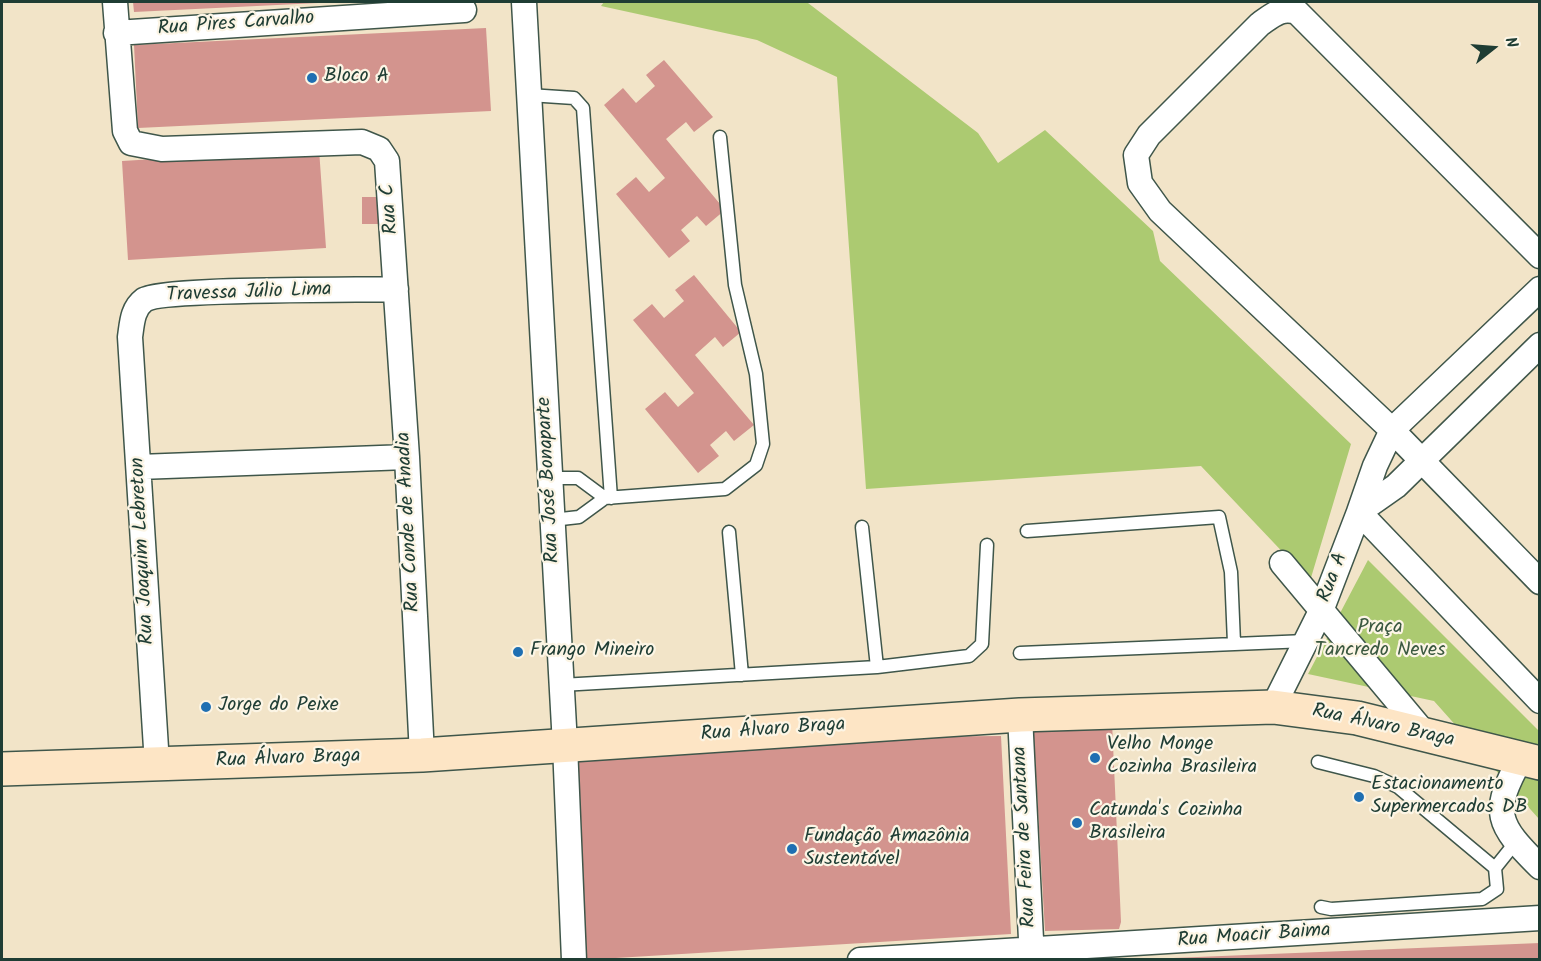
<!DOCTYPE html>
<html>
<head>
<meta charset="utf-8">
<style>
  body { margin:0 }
  #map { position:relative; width:1541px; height:961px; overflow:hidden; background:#f2e4c8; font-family:Kalam,sans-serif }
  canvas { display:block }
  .frame { position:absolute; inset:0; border:3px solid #1f3d34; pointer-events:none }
  .north { position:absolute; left:1463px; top:18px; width:60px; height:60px; -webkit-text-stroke:4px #fcf5e5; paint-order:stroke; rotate:73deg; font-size:16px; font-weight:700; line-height:24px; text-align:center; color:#1f3d34 }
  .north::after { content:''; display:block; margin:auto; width:21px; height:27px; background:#1f3d34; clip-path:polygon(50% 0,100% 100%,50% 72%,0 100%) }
</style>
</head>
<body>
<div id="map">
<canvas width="1541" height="961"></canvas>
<div class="frame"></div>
<div class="north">N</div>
</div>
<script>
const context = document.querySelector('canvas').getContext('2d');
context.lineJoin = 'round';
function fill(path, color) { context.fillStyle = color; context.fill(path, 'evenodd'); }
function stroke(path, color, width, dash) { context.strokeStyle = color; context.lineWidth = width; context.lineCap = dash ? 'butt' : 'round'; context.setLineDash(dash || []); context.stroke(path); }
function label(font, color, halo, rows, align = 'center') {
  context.font = font + ' Kalam,sans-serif'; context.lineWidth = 4.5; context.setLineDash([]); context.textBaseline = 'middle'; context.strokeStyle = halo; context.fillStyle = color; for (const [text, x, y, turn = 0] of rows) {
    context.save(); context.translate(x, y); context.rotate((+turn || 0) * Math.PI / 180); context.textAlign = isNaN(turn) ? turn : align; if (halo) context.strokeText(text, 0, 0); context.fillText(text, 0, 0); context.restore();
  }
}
const green = new Path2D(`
  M604,2L808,3L978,133L998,163L1045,130L1153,231L1160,261L1351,444L1310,581L1201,466L866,489L837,77L757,40L601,6Z
  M1368,560L1539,731V819L1434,701L1308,674Z`);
const building = new Path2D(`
  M133,2H318V3L134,12Z
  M486,28L491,111L138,128L134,45Z
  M664,60L713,117L694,132L686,122L666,139L725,210L706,226L697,216L681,230L690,241L669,258L616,194L636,177L649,192L665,178L604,105L623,88L636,103L655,86L646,75Z
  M319,149L326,248L128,260L122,161Z
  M362,197H378V224H362Z
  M694,275L741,332L723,347L715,337L695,355L754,425L734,441L726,431L710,445L719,456L698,473L645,409L665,392L678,407L694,393L633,320L652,304L664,318L684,301L675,290Z
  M1112,722L1121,922L1119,929L1045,931L1033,724Z
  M1001,736L1011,934L583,960L574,744L778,738Z
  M1540,943V960H1173V958Z`);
const lane = new Path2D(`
  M529,95L574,98L583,108L611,498
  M550,478H578L605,498
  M552,520L579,517L605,498L725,489L756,465L763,444L756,374L735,285L720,137
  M862,527L877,667
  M1027,531L1219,517L1231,572L1234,643
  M729,532L742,675
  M1020,653L1306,641
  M561,685L877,667L969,656L982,644L987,545
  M1318,762L1374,776L1398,787L1495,868L1497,889L1482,899L1331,909L1321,907
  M1495,868L1515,843`);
const street = new Path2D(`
  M115,2L125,131L131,143L162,149L362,142L379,149L387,161L407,457L422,755
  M524,2L565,745L574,960
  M116,33L464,10
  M1540,256L1297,12C1281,7 1273,15 1260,24L1149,135L1136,155L1140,183L1160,211L1392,430L1540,582
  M1540,289L1392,430L1375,466L1359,512L1396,486L1540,345
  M139,467L407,457
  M1282,563L1425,734
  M1273,707L1321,611L1359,512L1540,701
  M1020,715L1032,960
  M1521,758C1490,813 1497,824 1540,867
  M157,764L130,337C132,324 132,309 144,300C162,288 360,290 396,289
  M860,960L1540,918`);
const secondary = new Path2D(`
  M2,769L422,755L1020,715L1273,707L1357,718L1540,763`);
const markers = [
  [312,78,6,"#1f6fb2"],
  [518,652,6,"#1f6fb2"],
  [206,707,6,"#1f6fb2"],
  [1095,758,6,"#1f6fb2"],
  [1359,797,6,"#1f6fb2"],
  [1077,823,6,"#1f6fb2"],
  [792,849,6,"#1f6fb2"]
];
const streetNames = [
  ["Rua Pires Carvalho",236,25,-4],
  ["Rua C",391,209,-95],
  ["Travessa Júlio Lima",249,294,-2],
  ["Rua José Bonaparte",550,480,-93],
  ["Rua Conde de Anadia",410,522,-93],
  ["Rua Joaquim Lebreton",144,551,-93],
  ["Rua A",1334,578,-69],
  ["Rua Álvaro Braga",1383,727,12],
  ["Rua Álvaro Braga",773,731,-4],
  ["Rua Álvaro Braga",288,760,-2],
  ["Rua Feira de Santana",1026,837,-93],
  ["Rua Moacir Baima",1254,937,-4]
];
const poiNames = [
  ["Bloco A",324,78],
  ["Frango Mineiro",530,652],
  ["Jorge do Peixe",218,707],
  ["Velho Monge",1107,746],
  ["Cozinha Brasileira",1107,769],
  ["Estacionamento",1371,786],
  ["Supermercados DB",1371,809],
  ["Catunda's Cozinha",1089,812],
  ["Brasileira",1089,835],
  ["Fundação Amazônia",804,838],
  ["Sustentável",804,861]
];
const parkNames = [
  ["Praça",1380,629],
  ["Tancredo Neves",1380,652]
];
fill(green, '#acca71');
fill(building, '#d3948e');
stroke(lane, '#3f564a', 15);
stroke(street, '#3f564a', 27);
stroke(secondary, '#3f564a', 36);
stroke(lane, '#fff', 12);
stroke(street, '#fff', 24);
stroke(secondary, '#fde5c5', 33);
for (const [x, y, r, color] of markers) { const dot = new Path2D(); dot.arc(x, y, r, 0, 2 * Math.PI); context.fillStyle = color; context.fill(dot); stroke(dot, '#fcf5e5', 2); }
label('20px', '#1f3d34', '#fcf5e5', streetNames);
label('20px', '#1f3d34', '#fcf5e5', poiNames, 'left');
label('20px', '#3b5940', '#fcf5e5', parkNames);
</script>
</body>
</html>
